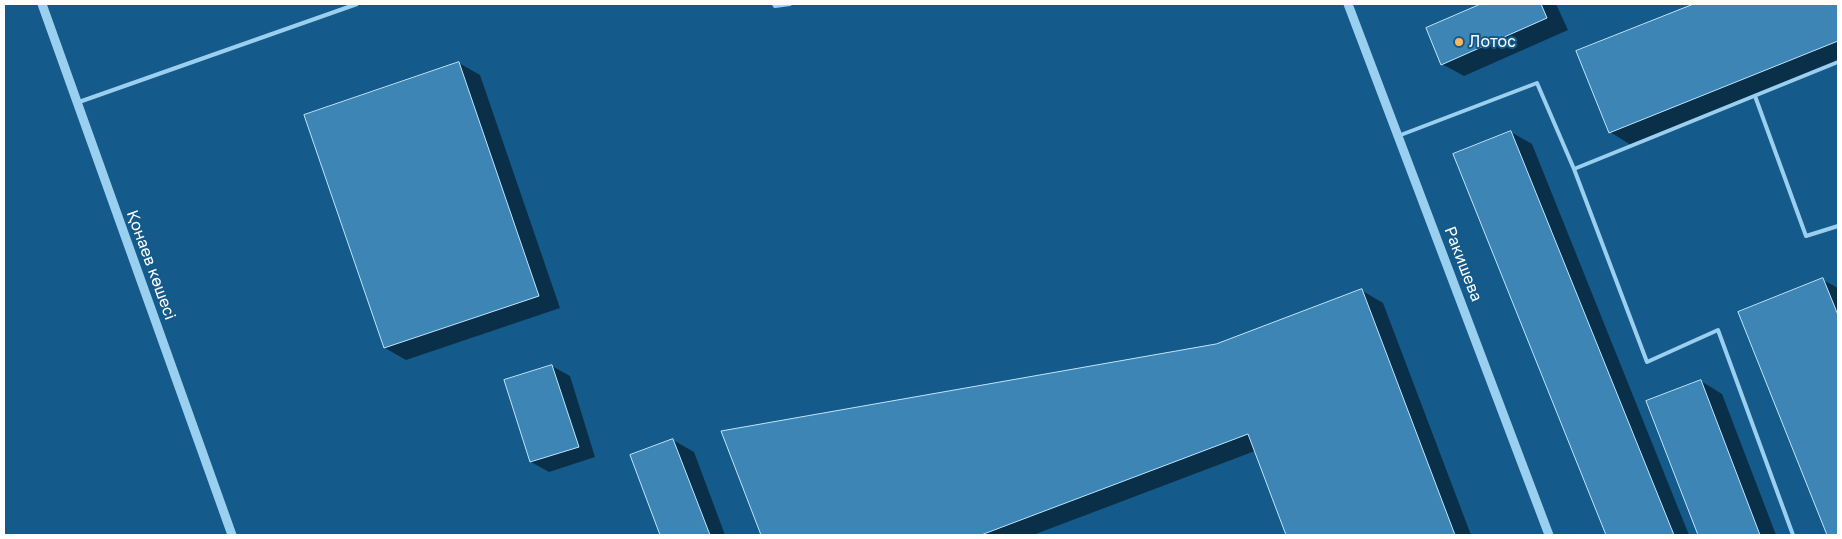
<!DOCTYPE html>
<html>
<head>
<meta charset="utf-8">
<style>
  body { margin:0 }
  #map { position:relative; width:1842px; height:539px; overflow:hidden; background:#145a8a; font-family:"Golos Text",sans-serif }
  canvas { display:block }
  .frame { position:absolute; inset:0; border:5px solid #fff; pointer-events:none }
</style>
</head>
<body>
<div id="map">
<canvas width="1842" height="539"></canvas>
<div class="frame"></div>
</div>
<script>
const context = document.querySelector('canvas').getContext('2d');
context.lineJoin = 'round';
function fill(path, color) { context.fillStyle = color; context.fill(path, 'evenodd'); }
function stroke(path, color, width, dash) { context.strokeStyle = color; context.lineWidth = width; context.lineCap = dash ? 'butt' : 'round'; context.setLineDash(dash || []); context.stroke(path); }
function label(font, color, halo, rows, align = 'center') {
  context.font = font + ' "Golos Text",sans-serif'; context.lineWidth = 4; context.setLineDash([]); context.textBaseline = 'middle'; context.strokeStyle = halo; context.fillStyle = color; for (const [text, x, y, turn = 0] of rows) {
    context.save(); context.translate(x, y); context.rotate((+turn || 0) * Math.PI / 180); context.textAlign = isNaN(turn) ? turn : align; if (halo) context.strokeText(text, 0, 0); context.fillText(text, 0, 0); context.restore();
  }
}
const shadow = new Path2D(`
  M1482,4H1556L1568,30L1464,76L1442,64Z
  M1697,4H1838V61L1631,145L1610,132L1578,52Z
  M459,63L480,75L560,308L406,360L385,348Z
  M1511,132L1532,144L1689,535H1608L1455,155Z
  M1823,280L1838,288V535H1828L1740,313Z
  M1361,290L1383,303L1471,535H1287L1255,451L1033,535H762L722,432L1216,345Z
  M552,366L570,376L595,457L549,472L531,462Z
  M1701,381L1722,394L1776,535H1699L1648,402Z
  M673,440L694,452L725,535H661L631,456Z`);
const building = new Path2D(`
  M1481,4H1541L1547,18L1441,65L1426,28Z
  M1694,4H1838V41L1609,133L1576,51Z
  M459,62L539,296L384,348L304,115Z
  M1511,131L1674,535H1606L1453,154Z
  M1823,278L1838,315V535H1827L1738,312Z
  M1362,289L1455,535H1286L1248,434L981,535H761L721,431L1216,344Z
  M552,365L579,447L530,462L504,380Z
  M1701,380L1760,535H1698L1646,401Z
  M673,439L710,535H660L630,455Z`);
const service = new Path2D(`
  M774,4L775,6L790,4
  M1755,96L1806,236L1838,226
  M79,102L357,4
  M1398,136L1537,83L1574,169L1838,62
  M1574,169L1647,362L1718,330L1793,535`);
const tertiary = new Path2D(`
  M42,4L232,535
  M1348,4L1549,535`);
const markers = [
  [1459,42,5,"#ffb55a"]
];
const poiNames = [
  ["Лотос",1469,42]
];
const streetNames = [
  ["Ракишева",1463,264,69],
  ["Қонаев көшесі",151,265,70]
];
fill(shadow, '#0007');
fill(building, '#3c85b4');
stroke(building, '#c1e5fc', 1);
stroke(service, '#9bcff0', 4);
stroke(tertiary, '#9bcff0', 9);
for (const [x, y, r, color] of markers) { const dot = new Path2D(); dot.arc(x, y, r, 0, 2 * Math.PI); context.fillStyle = color; context.fill(dot); stroke(dot, '#145a8a', 2); }
label('16px', '#fff', '#145a8a', poiNames, 'left');
label('16px', '#fff', '#145a8a', streetNames);
</script>
</body>
</html>
